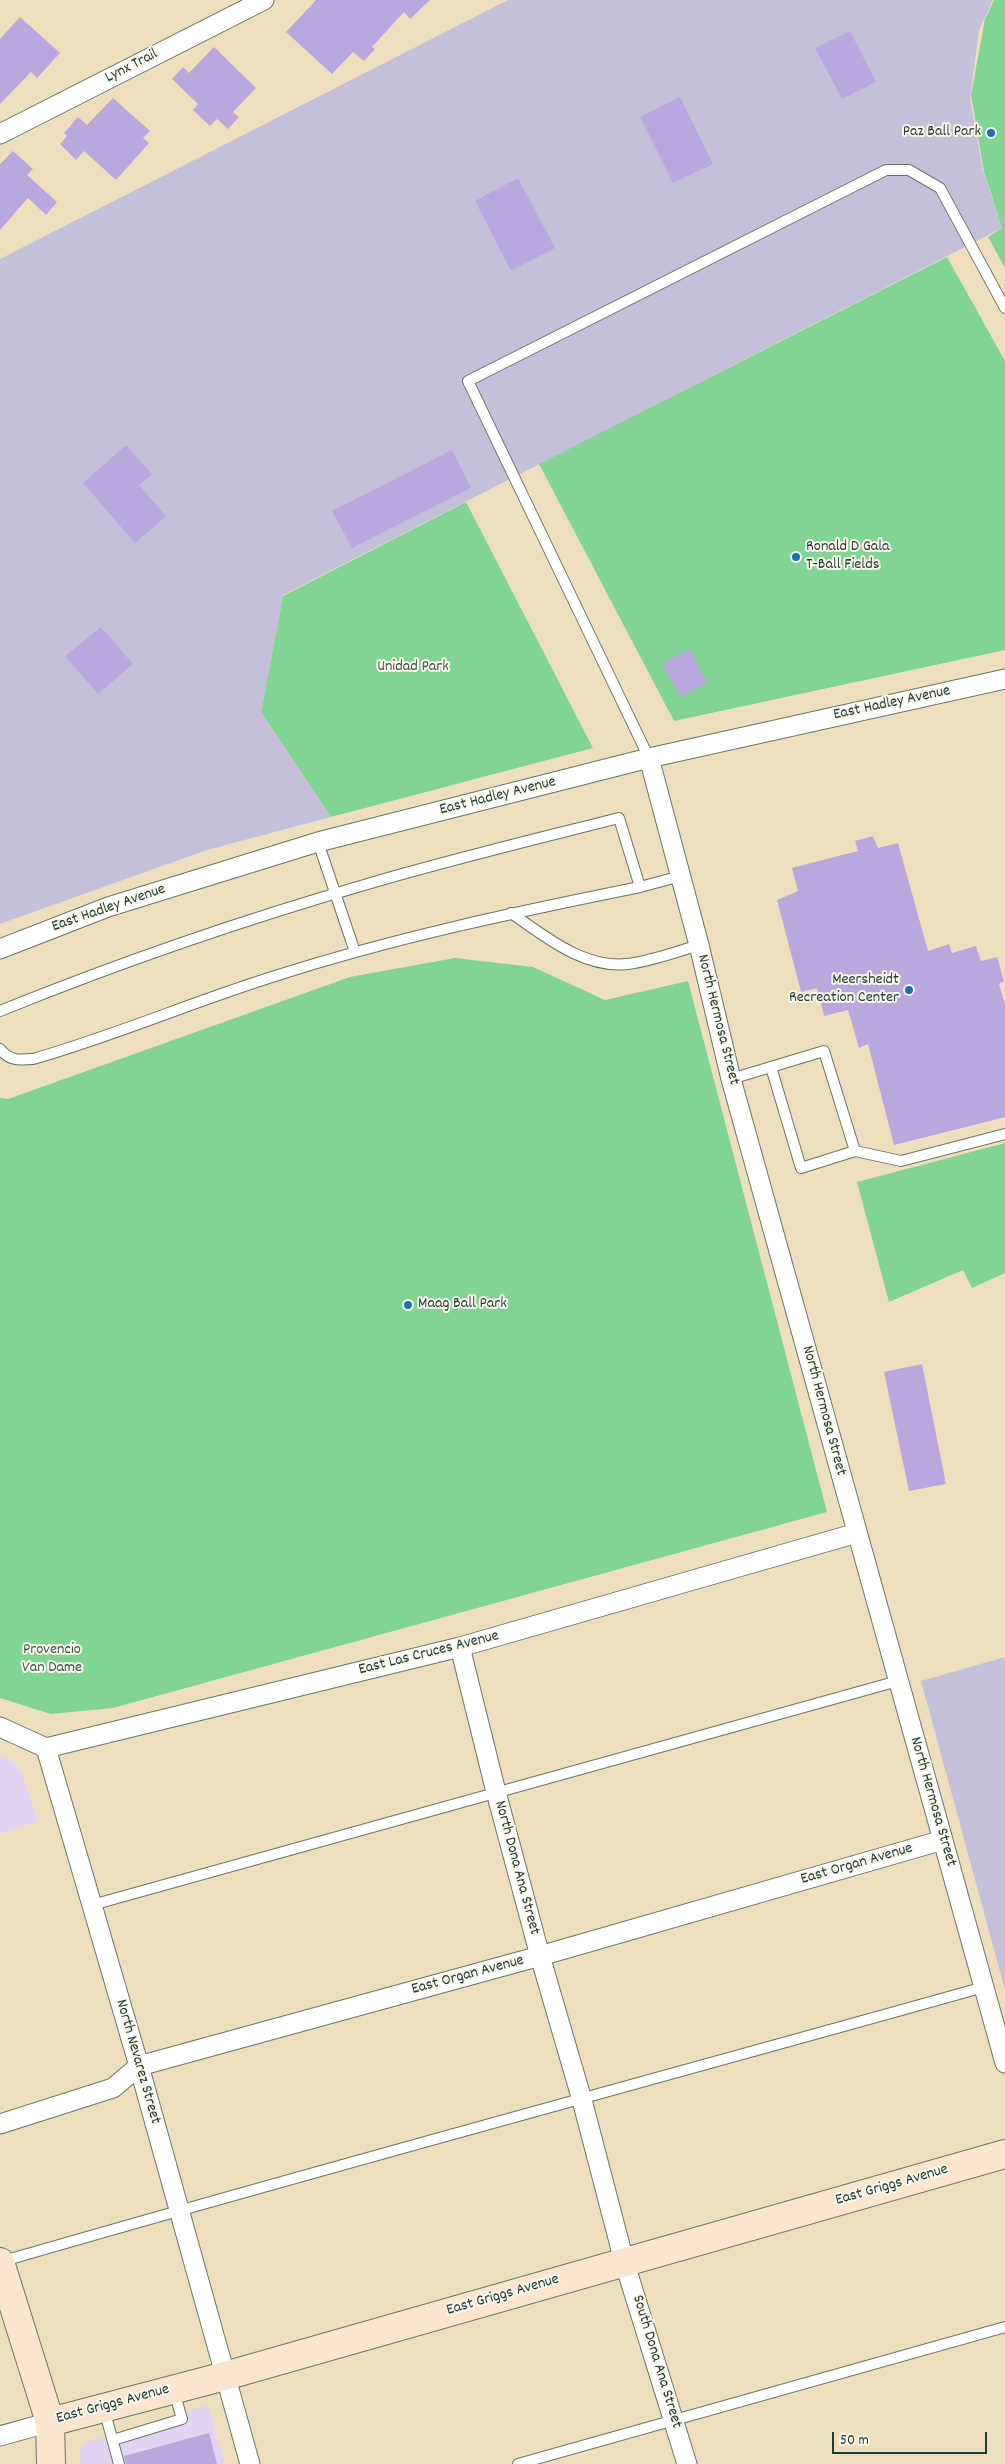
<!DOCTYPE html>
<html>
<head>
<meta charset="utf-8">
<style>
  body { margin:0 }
  #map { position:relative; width:1005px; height:2464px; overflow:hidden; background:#eddfbe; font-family:Dekko,sans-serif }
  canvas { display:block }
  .scale { position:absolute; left:832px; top:2432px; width:155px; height:22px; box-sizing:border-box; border:2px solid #1f3d34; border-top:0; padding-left:6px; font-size:15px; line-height:18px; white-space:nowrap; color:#1f3d34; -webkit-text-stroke:4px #fbf7ec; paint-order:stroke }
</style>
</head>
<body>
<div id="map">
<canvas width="1005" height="2464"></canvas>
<div class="scale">50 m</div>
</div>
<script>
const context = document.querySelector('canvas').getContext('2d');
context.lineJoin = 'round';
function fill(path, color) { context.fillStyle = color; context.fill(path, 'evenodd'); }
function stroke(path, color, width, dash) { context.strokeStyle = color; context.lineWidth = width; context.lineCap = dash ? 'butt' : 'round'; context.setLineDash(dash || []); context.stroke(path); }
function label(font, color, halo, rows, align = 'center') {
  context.font = font + ' Dekko,sans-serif'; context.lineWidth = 4; context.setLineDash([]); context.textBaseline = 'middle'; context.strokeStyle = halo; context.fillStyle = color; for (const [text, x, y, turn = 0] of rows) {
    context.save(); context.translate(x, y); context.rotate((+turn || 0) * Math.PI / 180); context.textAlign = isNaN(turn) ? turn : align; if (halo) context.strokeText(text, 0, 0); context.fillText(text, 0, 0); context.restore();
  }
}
const built = new Path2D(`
  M0,1756L12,1761L22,1773L38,1821L0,1834Z
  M208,2405L225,2464H80V2449L85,2443Z`);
const industrial = new Path2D(`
  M508,0H993L979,30L970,98L983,171L1002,228L283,595L261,712L331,817L207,850L0,924V259Z
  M1005,1657V1990L921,1681Z`);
const green = new Path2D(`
  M994,0H1005V268L988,237L1002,228L984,172L971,95L985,19Z
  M947,257L1005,361V650L674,721L539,464Z
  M466,502L593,748L331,817L261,712L283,596Z
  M455,958L533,967L605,1000L688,981L827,1512L113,1708L51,1714L0,1698V1098L8,1099L350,977Z
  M1005,1143V1273L972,1288L963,1270L889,1302L857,1182Z`);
const building = new Path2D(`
  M316,0H430L410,19L404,12L372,47L375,49L364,61L353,52L332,74L286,32Z
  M20,17L60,53L37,78L31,72L0,104V39Z
  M850,31L876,82L842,99L815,48Z
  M214,47L256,88L233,112L239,117L228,129L217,119L210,126L193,110L198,104L172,79L183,67L189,73Z
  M680,97L713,164L673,183L640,117Z
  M113,98L150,131L143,138L149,143L116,180L84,151L76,160L60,144L67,136L64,133L78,117L87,125Z
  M13,151L33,169L27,175L57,202L46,215L28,198L0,230V164Z
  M518,178L555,248L511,271L475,201Z
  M126,445L152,474L139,485L166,516L135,543L83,483Z
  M452,450L471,488L352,548L332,511Z
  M101,627L133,664L98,694L65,656Z
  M690,649L707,683L680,697L662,663Z
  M873,836L878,848L898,843L928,951L949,944L952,953L976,946L981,961L997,957L1004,981L999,984L1005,1004V1117L894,1145L868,1044L859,1048L848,1010L824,1016L817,988L801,992L777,900L798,891L792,868L858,851L855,841Z
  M922,1364L946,1484L909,1491L884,1372Z
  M209,2433L217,2464H126L124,2456Z`);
const lane = new Path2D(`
  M649,758L468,381L886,170H909L940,188L1005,308
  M318,842L355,952
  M640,887L681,876
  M511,913C546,937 584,969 628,964C652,961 676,952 699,945
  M0,1011C121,962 246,919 371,883C453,859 536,839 619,818L640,887C516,912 393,938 272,977C192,1002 114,1036 33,1059C18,1060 10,1061 0,1049
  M731,1079L824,1051L855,1151L801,1168L771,1067
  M855,1151L901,1161L1005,1134
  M92,1905L898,1681
  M0,2262C327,2167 656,2079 984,1987
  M104,2409L119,2464
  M113,2440L182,2419L174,2391
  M518,2464L1005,2327`);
const street = new Path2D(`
  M0,134L264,0
  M649,758L699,945L731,1079L1005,2063
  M0,949L108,907L318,842L649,758L1005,679
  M460,1647L496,1792L540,1956L582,2100L624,2261L687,2464
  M0,1727L46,1748L460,1647L857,1533
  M46,1748L139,2066L250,2464
  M0,2124L113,2088L139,2066L540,1956L943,1840
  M0,2436L50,2422`);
const secondary = new Path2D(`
  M0,2262L50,2422L51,2464
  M50,2422L225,2376L1005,2154`);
const markers = [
  [991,133,5,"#1f6fb2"],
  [796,557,5,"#1f6fb2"],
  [909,990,5,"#1f6fb2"],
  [408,1305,5,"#1f6fb2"]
];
const streetNames = [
  ["Lynx Trail",132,67,-27],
  ["East Hadley Avenue",892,704,-12],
  ["East Hadley Avenue",498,797,-14],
  ["East Hadley Avenue",109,909,-19],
  ["North Hermosa Street",717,1020,76],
  ["North Hermosa Street",823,1411,75],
  ["East Las Cruces Avenue",429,1654,-14],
  ["North Hermosa Street",932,1802,74],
  ["East Organ Avenue",857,1865,-16],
  ["North Dona Ana Street",516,1868,75],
  ["East Organ Avenue",468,1976,-15],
  ["North Nevarez Street",137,2062,74],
  ["East Griggs Avenue",892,2186,-16],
  ["East Griggs Avenue",503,2296,-16],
  ["South Dona Ana Street",656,2362,73],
  ["East Griggs Avenue",113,2405,-15]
];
const poiNames = [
  ["Paz Ball Park",981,133],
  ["Ronald D Gala",806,548,"left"],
  ["T-Ball Fields",806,566,"left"],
  ["Meersheidt",899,981],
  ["Recreation Center",899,999],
  ["Maag Ball Park",418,1305,"left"]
];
const parkNames = [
  ["Unidad Park",413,668],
  ["Provencio",52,1651],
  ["Van Dame",52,1669]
];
fill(built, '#e1d4f3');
fill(industrial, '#c5c0da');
fill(green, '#82d495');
fill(building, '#b9a8de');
stroke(lane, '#677664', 12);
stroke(street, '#677664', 21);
stroke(secondary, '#677664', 30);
stroke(lane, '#fff', 10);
stroke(street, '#fff', 19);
stroke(secondary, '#fce5cf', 28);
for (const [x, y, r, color] of markers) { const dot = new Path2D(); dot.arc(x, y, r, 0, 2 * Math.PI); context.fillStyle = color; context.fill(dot); stroke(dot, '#fbf7ec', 2); }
label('16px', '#1f3d34', '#fbf7ec', streetNames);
label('16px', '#1f3d34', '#fbf7ec', poiNames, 'right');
label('16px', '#335b47', '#fbf7ec', parkNames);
</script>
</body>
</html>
